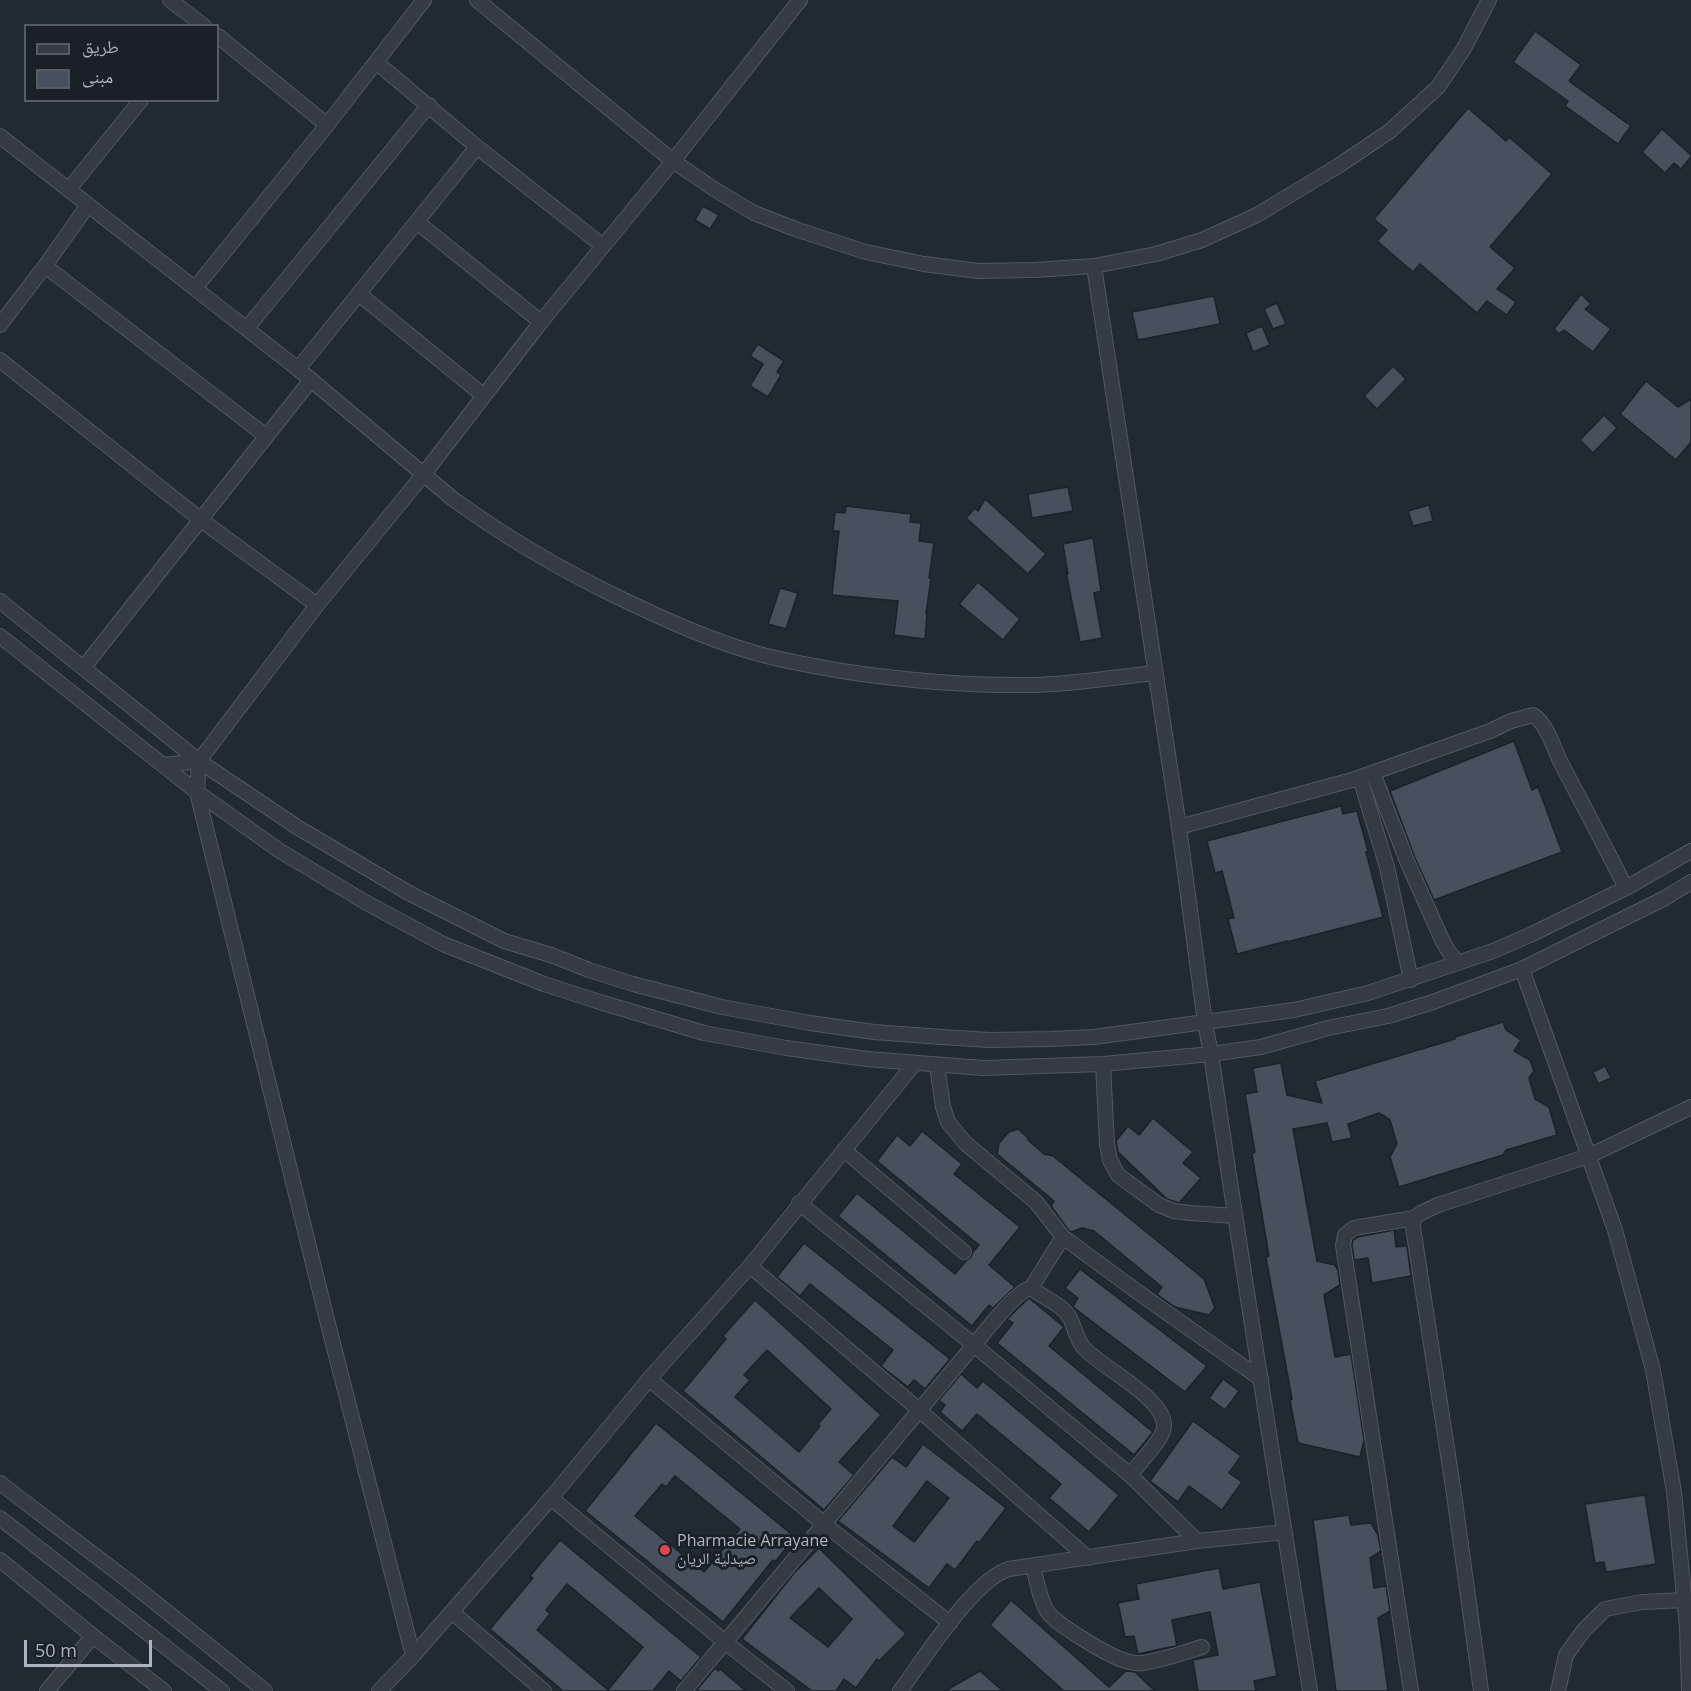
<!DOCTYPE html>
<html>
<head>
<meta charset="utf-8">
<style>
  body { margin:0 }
  #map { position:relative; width:1691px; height:1691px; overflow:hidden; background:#212933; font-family:"Open Sans","Noto Naskh Arabic",sans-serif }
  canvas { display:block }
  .legend { position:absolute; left:24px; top:24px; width:195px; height:78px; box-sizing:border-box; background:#192028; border:2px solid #555c65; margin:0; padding:8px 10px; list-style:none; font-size:18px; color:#aeb5c1 }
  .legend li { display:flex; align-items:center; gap:12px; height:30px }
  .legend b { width:30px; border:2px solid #555c65 }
  .scale { position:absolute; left:24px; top:1640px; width:128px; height:27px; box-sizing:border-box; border:3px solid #aeb5c1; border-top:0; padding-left:8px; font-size:18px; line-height:21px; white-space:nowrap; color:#aeb5c1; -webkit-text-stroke:4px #192028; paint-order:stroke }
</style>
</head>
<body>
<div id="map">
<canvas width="1691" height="1691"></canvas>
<ul class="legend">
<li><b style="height:8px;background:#343b44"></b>طريق</li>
<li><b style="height:16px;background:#47505d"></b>مبنى</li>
</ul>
<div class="scale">50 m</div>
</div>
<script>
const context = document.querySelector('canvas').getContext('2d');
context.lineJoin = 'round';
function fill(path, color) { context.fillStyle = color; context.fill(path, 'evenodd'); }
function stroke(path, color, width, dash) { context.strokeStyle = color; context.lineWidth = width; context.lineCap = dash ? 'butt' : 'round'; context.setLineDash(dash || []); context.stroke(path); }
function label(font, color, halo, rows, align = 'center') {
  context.font = font + ' "Open Sans","Noto Naskh Arabic",sans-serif'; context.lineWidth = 6; context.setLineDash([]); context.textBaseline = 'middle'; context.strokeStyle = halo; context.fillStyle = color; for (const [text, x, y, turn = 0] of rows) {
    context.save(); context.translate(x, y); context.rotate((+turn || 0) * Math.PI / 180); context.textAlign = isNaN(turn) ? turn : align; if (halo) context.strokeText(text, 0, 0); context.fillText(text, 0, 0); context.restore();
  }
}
const building = new Path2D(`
  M1535,31L1581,65L1569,81L1631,126L1618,144L1565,106L1568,101L1513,62Z
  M1468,108L1506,141L1509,137L1552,174L1490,247L1515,268L1497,289L1516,302L1507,315L1487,301L1477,313L1420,264L1413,272L1377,241L1387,230L1374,219Z
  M1662,129L1691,155V157L1681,169L1674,163L1665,173L1642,152Z
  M703,206L719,215L710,229L695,220Z
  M1581,294L1591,304L1585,309L1611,329L1593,352L1564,330L1559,334L1554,329Z
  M1214,296L1220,324L1138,340L1132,312Z
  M1277,303L1286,324L1273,329L1264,309Z
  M1262,326L1270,345L1253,352L1246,333Z
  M758,344L784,361L777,372L781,375L768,397L750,386L763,364L750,356Z
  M1393,366L1406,379L1377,409L1364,396Z
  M1646,381L1678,407L1691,399V442L1676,460L1620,414Z
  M1604,415L1617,428L1593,453L1580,440Z
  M1068,487L1073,511L1032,518L1028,494Z
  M985,499L1046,554L1028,574L966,518L975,508L978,511Z
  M1429,505L1433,521L1413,526L1408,511Z
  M846,506L911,514L910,522L921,523L919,541L934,543L929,578H931L926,614H927L925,639L894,635L898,601L832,595L839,531H833L835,512L845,513Z
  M1093,538L1101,591L1094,593L1102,638L1080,642L1066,572L1068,574L1063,544Z
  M978,582L1020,619L1003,640L959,604Z
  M780,588L798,593L786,629L768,624Z
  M1514,741L1532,790L1538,787L1562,852L1434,900L1415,858L1390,791Z
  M1341,806L1343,814L1357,811L1368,851L1366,852L1383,917L1287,942V941L1237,954L1228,919L1234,918L1222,871L1215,873L1207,841Z
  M1503,1022L1506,1030L1521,1040L1514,1051L1530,1060L1534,1071L1529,1078L1535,1099L1549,1107L1557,1135L1506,1150L1503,1155L1399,1187L1390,1157L1397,1144L1390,1120L1379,1113L1348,1124L1352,1138L1332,1142L1327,1123L1293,1129L1317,1261L1335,1265L1338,1270L1340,1285L1324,1295L1335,1357L1351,1354L1364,1440L1360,1457L1298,1443L1290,1400L1292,1399L1266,1258L1269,1256L1252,1154L1255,1152L1245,1094L1257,1092L1253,1068L1281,1063L1287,1095L1322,1103L1315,1081L1455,1039V1037Z
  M1605,1066L1611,1078L1598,1084L1593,1072Z
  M1153,1118L1193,1152L1183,1163L1201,1178L1179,1203L1167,1199L1118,1152L1116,1141L1128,1126L1139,1135Z
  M1018,1129L1027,1137L1029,1141L1044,1154L1053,1156L1204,1279L1215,1308L1209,1315L1175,1307L1162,1298L1157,1294L1162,1287L1094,1231L1082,1228L1071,1232L1069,1231L1051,1206L1054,1201L997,1154L999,1143L1009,1132Z
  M922,1131L962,1164L954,1174L1020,1227L989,1265L1015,1287L993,1308L989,1305L972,1326L838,1216L857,1193L955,1274L966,1261L971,1257L973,1252L979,1245L877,1161L897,1135L910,1146Z
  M1394,1230L1396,1247L1407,1246L1411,1276L1372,1283L1368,1258L1354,1260L1352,1245L1353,1240L1358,1237Z
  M804,1243L950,1359L925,1389L914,1380L908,1387L881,1366L893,1350L810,1284L800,1296L777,1277Z
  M1080,1269L1207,1366L1185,1392L1073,1307L1078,1298L1065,1288Z
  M1029,1298L1064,1327L1049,1346L1153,1432L1134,1455L997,1343L1013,1323L1007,1319Z
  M755,1300L881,1415L839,1462L854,1475L824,1510L683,1391L726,1339L723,1336ZM767,1350L831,1409L818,1424L820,1426L799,1452L735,1397L750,1380L744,1375Z
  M961,1374L977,1388L983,1381L1119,1495L1089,1532L1049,1498L1061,1484L977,1414L962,1431L940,1412L945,1405L939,1400Z
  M1223,1379L1239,1391L1225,1410L1209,1398Z
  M1193,1421L1241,1456L1229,1473L1242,1482L1222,1510L1189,1486L1178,1502L1150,1481Z
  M656,1423L795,1537L775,1562L773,1560L723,1622L585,1511ZM675,1476L740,1529L704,1572L635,1516L662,1484L666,1487Z
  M923,1444L1006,1508L979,1543L977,1541L955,1570L947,1564L929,1588L838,1521L892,1457L906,1467ZM927,1481L949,1498L914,1542L893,1526Z
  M1645,1495L1656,1564L1606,1572L1604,1562L1595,1563L1585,1504Z
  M1349,1515L1351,1525L1371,1523L1378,1535L1381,1551L1370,1558L1374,1588L1386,1586L1390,1611L1378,1618L1388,1691H1336L1313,1520Z
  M560,1540L701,1657L681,1681L669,1671L653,1691H563L490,1629L533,1578L530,1576ZM567,1584L643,1647L608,1690L537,1630L550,1614L546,1610Z
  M819,1548L906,1634L879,1661L877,1659L856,1688L844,1679L836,1691H812L742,1639L795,1572ZM819,1588L852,1619L828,1647L790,1618Z
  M1219,1568L1223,1589L1260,1582L1277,1676L1254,1681L1256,1691H1198L1193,1660L1218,1655L1210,1612L1172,1620L1177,1646L1170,1647L1138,1654L1134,1636L1125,1637L1118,1603L1139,1599L1136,1584Z
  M1011,1600L1109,1687L1126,1671L1135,1672L1155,1691H1064L990,1625Z
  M715,1668L718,1671L720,1669L746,1691H696Z
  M980,1671L1003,1691H945Z`);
const street = new Path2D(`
  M170,0L204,26
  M477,0L673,161L714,189L754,213L798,230L866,252L924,264L978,271L1035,270L1094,266L1156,254L1202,240L1257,215L1338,166L1390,131L1438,87L1463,50L1489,0
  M218,36L327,125
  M376,62L477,147L603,246
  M0,136L298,369L453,499C508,539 563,571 624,600C668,621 712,641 759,654C788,662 818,667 848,672C910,681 971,686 1034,685C1074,684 1115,677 1156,673
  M69,189L141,100
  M417,222L541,322
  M45,266L266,436
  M1094,266L1179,827L1205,1023L1211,1054C1242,1267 1276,1479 1310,1691
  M196,287L327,125L424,0
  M359,294L484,396
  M0,325L45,266L88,205
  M247,328L429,105
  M0,360L201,520L317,605
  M298,369L477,147
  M0,601L199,761L297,827L407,892L504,941L551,955L589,970L633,984L722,1007L810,1023L874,1032L942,1037L989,1040L1051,1039L1094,1037L1294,1010L1368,993L1493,951L1530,935L1626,888L1691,851
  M0,636L197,792L280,851L365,902L443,944L544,984L603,1003L704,1033L786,1048L867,1059L983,1068L1103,1064L1211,1054L1261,1047L1328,1028L1388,1016L1433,1002L1522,969L1665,898L1691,882
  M84,667L311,380
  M163,765L199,761
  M1373,773L1407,861L1442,940L1449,952L1458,963
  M1360,778L1387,867L1411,980
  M1179,827L1352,780L1490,731L1511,721L1533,715C1548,725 1553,747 1561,763C1583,805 1605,846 1626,888
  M1522,969L1615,1230L1653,1370L1674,1492L1687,1627L1689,1691
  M1103,1064L1107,1144L1110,1160L1118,1175L1159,1205L1174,1211L1190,1213L1235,1216
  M937,1065L943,1107L948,1122L965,1143L1036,1202L1063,1237L1139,1293L1261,1379
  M844,1150L964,1252
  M799,1203L974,1345L1130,1475L1197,1541
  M750,1266L919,1410L1088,1558
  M1031,1288L1063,1237
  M649,1379L824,1524L950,1623
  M0,1483L131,1583L265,1691
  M551,1498L725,1642L787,1691
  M0,1518L222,1691
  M0,1560L93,1636L164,1691
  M1033,1566C1037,1581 1039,1598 1047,1611C1055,1624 1105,1653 1120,1659C1128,1662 1136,1664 1143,1663C1163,1660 1183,1653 1202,1647
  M452,1612L544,1691
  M413,1656L551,1498L649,1379L750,1266L915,1063
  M47,1691L93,1636
  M379,1691L413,1656L327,1320L197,792L199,761L317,605L423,475L541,322L673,161L800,0
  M684,1691L974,1345C984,1333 1018,1289 1031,1288C1041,1296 1062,1305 1068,1315C1075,1325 1075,1338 1084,1348C1102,1368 1165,1398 1164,1426C1164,1439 1138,1464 1130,1475
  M900,1691C923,1660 974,1579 1009,1569L1197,1541L1285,1532
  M1411,1691L1343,1245L1345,1235L1354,1228L1414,1218
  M1481,1691L1454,1494L1413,1227L1414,1218L1421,1213L1438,1205L1589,1156L1691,1107
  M1558,1691L1566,1655L1584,1630L1605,1609L1642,1602L1684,1600`);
const markers = [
  [665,1550,6,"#e0444e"]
];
const poiNames = [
  ["Pharmacie Arrayane",677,1541],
  ["صيدلية الريان",677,1559]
];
fill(building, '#47505d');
stroke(building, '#1b222b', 1.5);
stroke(street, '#515862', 16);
stroke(street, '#343b44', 14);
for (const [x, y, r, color] of markers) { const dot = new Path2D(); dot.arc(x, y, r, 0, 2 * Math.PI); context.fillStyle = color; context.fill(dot); stroke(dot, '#192028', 2); }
label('16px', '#aeb5c1', '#192028', poiNames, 'left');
</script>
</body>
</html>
